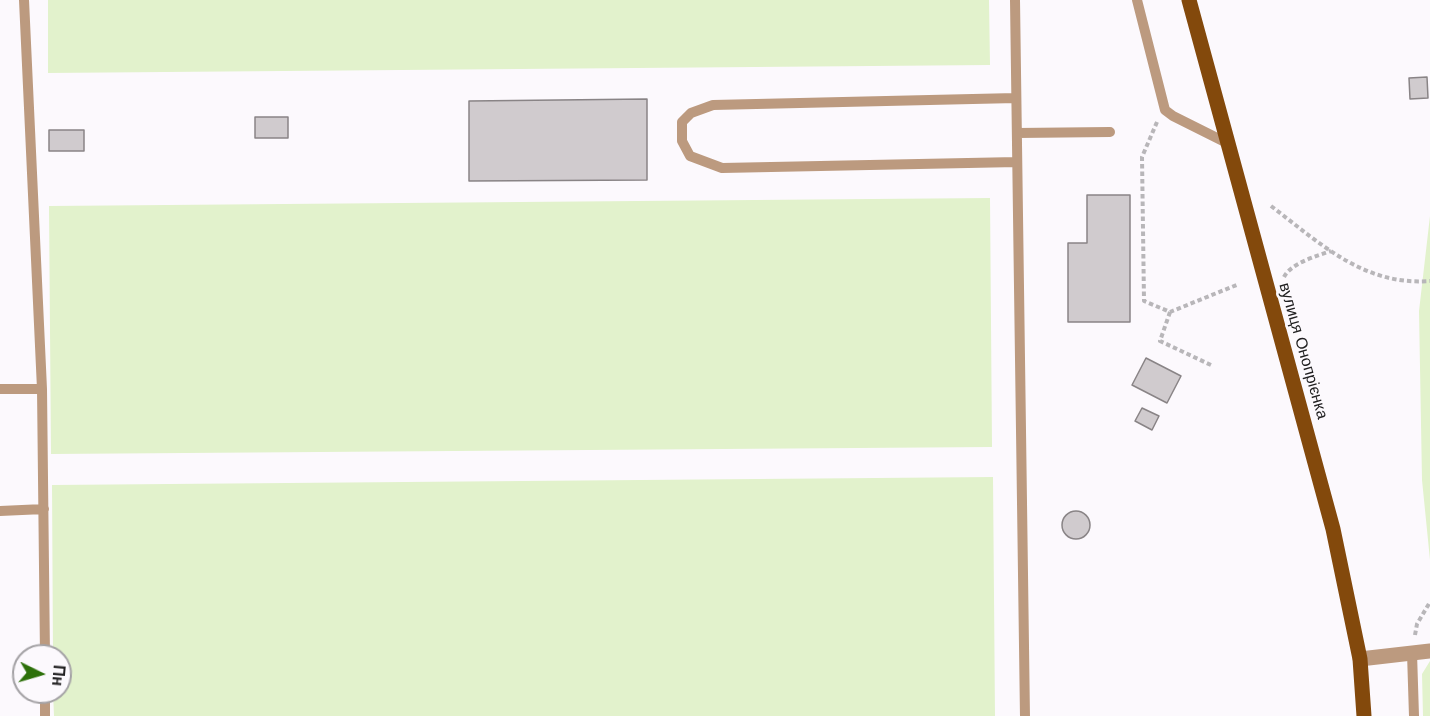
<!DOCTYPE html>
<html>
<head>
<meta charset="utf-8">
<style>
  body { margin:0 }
  #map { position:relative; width:1430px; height:716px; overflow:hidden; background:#fcf9fd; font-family:Arial,sans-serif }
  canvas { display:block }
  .north { position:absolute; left:12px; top:644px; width:60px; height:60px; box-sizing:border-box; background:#fcf9fd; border:2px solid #a4a2a5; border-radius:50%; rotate:95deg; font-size:16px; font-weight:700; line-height:24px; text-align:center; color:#212021 }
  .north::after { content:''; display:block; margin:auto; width:21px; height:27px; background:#2d700a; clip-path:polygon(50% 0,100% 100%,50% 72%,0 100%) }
</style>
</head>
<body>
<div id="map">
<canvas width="1430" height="716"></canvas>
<div class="north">Пн</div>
</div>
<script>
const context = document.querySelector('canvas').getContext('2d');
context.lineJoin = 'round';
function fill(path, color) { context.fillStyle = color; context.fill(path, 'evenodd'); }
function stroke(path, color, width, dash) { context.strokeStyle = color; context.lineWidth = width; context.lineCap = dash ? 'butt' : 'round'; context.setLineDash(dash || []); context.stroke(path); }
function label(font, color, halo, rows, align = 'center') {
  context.font = font + ' Arial,sans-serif'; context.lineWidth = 5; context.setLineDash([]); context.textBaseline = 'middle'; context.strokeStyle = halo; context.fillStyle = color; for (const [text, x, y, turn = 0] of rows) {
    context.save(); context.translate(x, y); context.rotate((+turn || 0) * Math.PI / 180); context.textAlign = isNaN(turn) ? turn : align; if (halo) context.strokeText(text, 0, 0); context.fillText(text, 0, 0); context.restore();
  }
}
const green = new Path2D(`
  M48,0H989L990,65L48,73Z
  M990,198L992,447L51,454L49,206Z
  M1430,216V560L1422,480L1419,311Z
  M993,477L995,716H54L53,692H60V656H53L52,485Z
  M1430,661V716H1423L1422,674Z`);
const building = new Path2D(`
  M1427,77L1428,98L1410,99L1409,78Z
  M647,99V180L469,181V101Z
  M255,117H288V138H255Z
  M49,130H84V151H49Z
  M1087,195H1130V322H1068V243H1087Z
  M1146,358L1181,376L1167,403L1132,385Z
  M1142,408L1159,416L1152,430L1135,421Z
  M1062 525a14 14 0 1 1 28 0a14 14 0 1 1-28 0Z`);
const path = new Path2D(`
  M1157,122L1142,157L1144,301L1170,312L1239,284
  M1271,206C1321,244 1364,286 1430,281
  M1284,277C1291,263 1317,256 1331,251
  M1170,312L1160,341L1213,366
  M1415,635L1417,624L1430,602`);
const lane = new Path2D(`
  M24,0L42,389L45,656
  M1015,0L1025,716
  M1137,0L1165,110L1173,116L1227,143
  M1016,98L713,105L691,113L682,122V141L690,156L722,168L1017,162
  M1017,133L1110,132
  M0,389H42
  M0,511L44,509
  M1412,653L1414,716
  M45,692V716`);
const street = new Path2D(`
  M1360,659L1430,651`);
const primary = new Path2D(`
  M1189,0L1333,529L1360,659L1364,716`);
const streetNames = [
  ["вулиця Онопрієнка",1303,351,74]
];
fill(green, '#e2f2cc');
fill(building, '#d0cbce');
stroke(building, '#898486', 1.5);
stroke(path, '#b8b6b9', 4, [4.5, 3]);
stroke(lane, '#bc9a7f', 10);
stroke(street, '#bc9a7f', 15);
stroke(primary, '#83490c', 15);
label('16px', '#212021', '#fcf9fd', streetNames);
</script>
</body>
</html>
